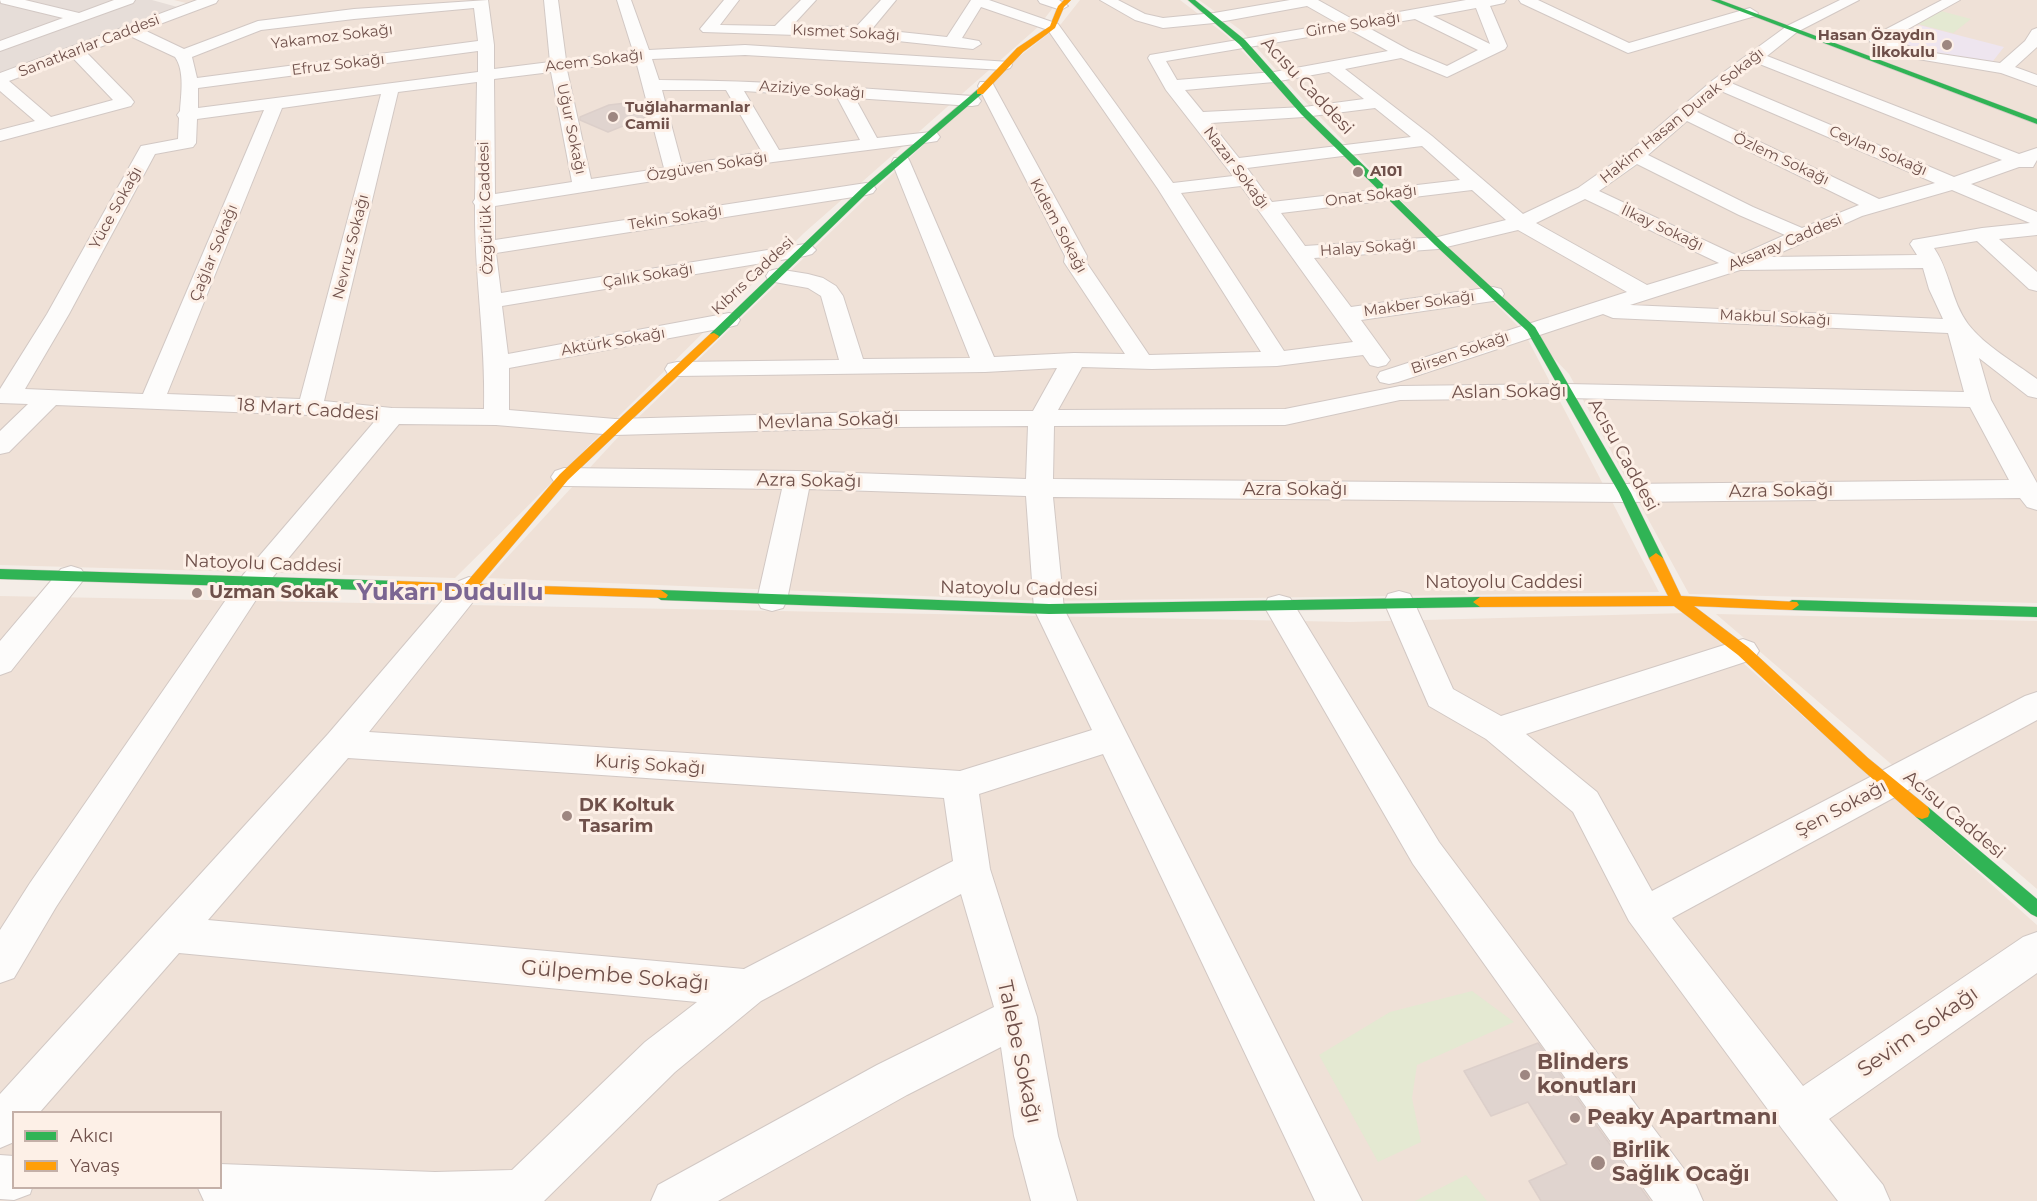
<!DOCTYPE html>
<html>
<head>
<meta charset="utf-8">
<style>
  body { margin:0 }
  #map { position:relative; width:2037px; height:1201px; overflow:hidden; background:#f4ede7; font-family:Montserrat,sans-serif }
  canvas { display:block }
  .legend { position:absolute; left:12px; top:1111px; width:210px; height:78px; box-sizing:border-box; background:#fdf0e7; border:2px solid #c4b0a8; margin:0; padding:8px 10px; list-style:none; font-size:18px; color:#6f504a }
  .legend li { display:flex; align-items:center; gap:12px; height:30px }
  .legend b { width:30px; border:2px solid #c4b0a8 }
</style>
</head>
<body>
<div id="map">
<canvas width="2037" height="1201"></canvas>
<ul class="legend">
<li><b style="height:8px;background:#30b455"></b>Akıcı</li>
<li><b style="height:8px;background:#ff9f0a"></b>Yavaş</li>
</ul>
</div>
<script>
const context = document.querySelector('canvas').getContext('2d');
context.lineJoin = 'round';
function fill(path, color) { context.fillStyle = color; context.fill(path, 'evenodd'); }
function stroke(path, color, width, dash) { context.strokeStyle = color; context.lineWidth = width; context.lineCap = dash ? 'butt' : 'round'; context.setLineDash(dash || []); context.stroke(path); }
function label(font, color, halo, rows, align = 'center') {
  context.font = font + ' Montserrat,sans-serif'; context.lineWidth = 6; context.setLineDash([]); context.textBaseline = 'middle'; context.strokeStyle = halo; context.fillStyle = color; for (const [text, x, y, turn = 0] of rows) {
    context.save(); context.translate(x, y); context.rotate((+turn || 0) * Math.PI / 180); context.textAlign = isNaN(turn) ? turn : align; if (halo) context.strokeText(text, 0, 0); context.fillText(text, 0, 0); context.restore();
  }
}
const residential = new Path2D(`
  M174,0H1059L1038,27L804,233L455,578L0,565V83L198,6Z
  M1080,0H1180L1226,35L1524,332L1659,592L1044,601L488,578L620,435L863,201L1015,60L1061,24Z
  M1199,0H2037V603L1689,594L1569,374L1294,90L1242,31Z
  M0,596L1350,622L1687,613L2037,925V1201H0ZM14,1112H220V1188H14Z
  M1716,614L2037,621V889Z`);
const industrial = new Path2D(`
  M0,0H152L181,8L0,75Z`);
const education = new Path2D(`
  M1919,25L2004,47L1993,61L1988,62L1920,53L1889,40Z`);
const green = new Path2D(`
  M1941,11L1971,19L1953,33L1918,24Z
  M1472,991L1514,1022L1417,1065L1412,1098L1421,1142L1378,1162L1319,1055L1390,1012Z
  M1466,1175L1487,1201H1415Z`);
const building = new Path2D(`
  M626,103L647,113L648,116L608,132L580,120V117L609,105Z
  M1538,1043L1650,1201H1541L1529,1181L1567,1164L1528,1102L1491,1116L1464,1071Z`);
const street = new Path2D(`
  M0,0H25L79,13L114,0H135L133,3L0,51V41L63,18L1,3Z
  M197,0H218L216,3L144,30L184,49L258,21L354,9L488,0L494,45V69L550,62L544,0H558L566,60L633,51L617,0H631L649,50L745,45L1010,62L1012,65L1010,68L1004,70L745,55L652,59L659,80C764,80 868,89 972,96L978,97L981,101L978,105L972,106L855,98L877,138L931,132L937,133L940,137L937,141L931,142L773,162L495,206V240L866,183L873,185L876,189L873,193L866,195L496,253L501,293L805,244L812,246L816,250L812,254L805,256L502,306L508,354L729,313L737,315L740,320L737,325L729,327L509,368V410L615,419L900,411H1033L1057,368L985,372L677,376L668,374L665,369L668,364L677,362L839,360L821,296L808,288L769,281L766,276L769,271L777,269L808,274L823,278L836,286L843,296L863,359L970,358L892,162L894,158H908L910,162L994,357L1074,353L1125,354L1064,262L1065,256L978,86L980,82H992L994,86L1087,256L1086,262L1149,355L1261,352L1158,189L1048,30L981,7L962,38L979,41L981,44L973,49L860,37L703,32L700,29L724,0H739L720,25L775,26L801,0H816L792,26L856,27L881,0H896L872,29L947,37L971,0H989L1058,24L1173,183L1233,176L1166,90L1148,58L1150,55L1337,23L1307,6L1214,23L1163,28L1135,20L1100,0H1118L1145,14L1163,18L1214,13L1290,0H1318L1354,20L1466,0H1506L1504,3L1490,6L1507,46L1505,49L1447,77L1401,58L1345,69L1432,136L1523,214L1578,188L1629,152L1713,80L1787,26L1840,0H1859L1797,32L1767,56L2019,154L2037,148V160L2033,167H2019L1971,184L2037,212V235L1999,239L2037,272V291L2029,289L1977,241L1934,248C1950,271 1951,301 1968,324C1985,346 2015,363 2037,379V398L2028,396L1979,358L1991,400L2037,483V510L2027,507L2020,498L1625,502L1053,497L1064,609L1362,1201H1315L1103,754L979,794L990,869L1037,1017L1058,1136L1077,1201H1031L1014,1136L1001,1047L907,1095L718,1201H651L658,1185L877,1065L994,1007L961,894L761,1001L675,1072L544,1201H204L198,1188H220V1164L435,1172L512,1170L645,1042L697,1002L179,953L40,1112H14V1142L0,1148V1094L328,734L459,581L469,577L479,581L484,588L369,732L960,771L1092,730L1034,609L1026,496L809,489L787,600L783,608L772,611L761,608L757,600L782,489L564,486L555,483L551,477L555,471L564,468L797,471L1026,479L1028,426L900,427L615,435L496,425L399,424L263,589L56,907L14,978L0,983V930L30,883L243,575L374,422L310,415L56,405L9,452L0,454V431L28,404L0,403V389L47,314L141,146L178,139L179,118L177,115L180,111C181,95 185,71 175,57L130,36L86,52L131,98L134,102L131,106L0,141V130L35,121L0,91V73ZM474,8L478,41L197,78L192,57L261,30L354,19ZM1476,8L1490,44L1433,16ZM1415,19L1478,50L1447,66L1409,50L1367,27ZM1350,30L1388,51L1274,72L1177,80L1166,61ZM478,51V72L198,108V88ZM72,57L113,100L51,117L9,81ZM636,61L664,168L591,179L567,70ZM1757,63L2002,160L1954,177L1731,83ZM551,72L572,182L495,194L494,79ZM1329,72L1364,99L1304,107L1203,112L1185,90L1274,82ZM477,82L475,199L473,202L475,205C474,274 486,341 484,409L392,408L324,401L398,92ZM662,90H726L762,152L682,165ZM744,91L837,97L860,140L779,150ZM1721,91L1935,183L1879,199L1697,112ZM381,94L300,399L167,394L282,108ZM1375,108L1411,137L1239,158L1211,123L1304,117ZM264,110L143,394L25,389L69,314L155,154L193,147L196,143L197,119ZM1687,121L1859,205L1802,228L1753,207L1648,155ZM1422,146L1460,180L1272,202L1247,168ZM1637,164L1739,215L1785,235L1738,256L1599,191ZM1241,186L1353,342L1284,351L1181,193ZM1472,190L1506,220L1438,237L1305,246L1281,213ZM1952,190L2030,223L1982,228L1913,240L1910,244L1917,255L1771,257L1862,216ZM1585,199L1719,263L1647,285L1536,223ZM1518,230L1627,292L1380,372L1377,377L1380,382L1389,384L1398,382L1603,314L1613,318L1948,333L1964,392L1567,384L1400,386L1285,409L1058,410L1082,367L1152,369L1277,366L1363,355L1370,365L1378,367L1386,365L1390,360L1361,320L1493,301L1501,299L1504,294L1501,289L1493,287L1351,307L1314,258L1438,249ZM1923,268L1929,289L1943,319L1630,305L1740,270ZM1567,398L1970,407L2009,480L1625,484L1053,479L1054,426L1285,425L1400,400ZM348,758L944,798L953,861L744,969L208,920Z
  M1038,0H1059L1068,6L1061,10L1040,3Z
  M1519,0H1538L1629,43L1750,8L1758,13L1755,16L1628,53L1521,3Z
  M1942,0H1960L1890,39L1921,51L2000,63L2025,41L2032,30L2037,28V47L2015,67L2037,75V86L2001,73L1912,58L1871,43L1869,40L1871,37Z
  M71,566L81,569L86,576L81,583L11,671L0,675V641L61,569Z
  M1399,591L1410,594L1414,602L1453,689L1501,716L1743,639L1754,643L1759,651L1754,659L1526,734L1597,792L1652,891L2025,696L2037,692V720L1672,918L1803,1086L2023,937L2037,932V973L1829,1119L1883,1185L1890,1201H1838L1783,1130L1629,921L1573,812L1486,739L1429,706L1384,602L1388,594Z
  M1279,595L1290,598L1439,842L1696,1185L1703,1201H1653L1413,864L1264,606L1268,598Z
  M0,1155L14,1156V1188H32L30,1194L14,1200L0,1199Z`);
const fast = new Path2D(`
  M1188,0H1195L1245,40L1307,110L1441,241L1535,327L1631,493L1663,558L1661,561H1651L1649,558L1619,493L1527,331L1435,245L1301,114L1239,44Z
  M1711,0H1720L2037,119V124Z
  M977,90L984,92L869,191L718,338H710V334L863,187Z
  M0,569L399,581L406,586L399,591L0,579Z
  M661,590L1049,604L1480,597L1487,602L1480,607L1049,614L661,600L654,595Z
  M1792,600L2037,607V617L1792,610L1785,605Z
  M1922,805L1928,807L2037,899V917L2031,914L1916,817L1914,812L1916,807Z`);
const slow = new Path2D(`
  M1064,0H1071L1064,7L1055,28L1023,52L983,94H977V90L1017,48L1050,26L1058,6Z
  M714,333L719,336L718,338L568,480L480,584L661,590L668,595L666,598L394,589L392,586L394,583L399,581L465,584L560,474L710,334Z
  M1656,553L1663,558L1681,596L1797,602L1799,605L1792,610L1694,606L1748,647L1868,758L1928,807L1930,812L1928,817L1922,819L1916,817L1858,766L1738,655L1674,606L1480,607L1473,602L1480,597L1668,596L1649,558Z`);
const markers = [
  [1947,45,6,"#9e8781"],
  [613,117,6,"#9e8781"],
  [1358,172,6,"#9e8781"],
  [197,593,6,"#9e8781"],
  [567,816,6,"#9e8781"],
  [1525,1075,6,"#9e8781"],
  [1575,1118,6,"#9e8781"],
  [1598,1163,8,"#9e8781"]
];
const farStreetnames = [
  ["Girne Sokağı",1353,25,-9],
  ["Kısmet Sokağı",846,33,3],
  ["Yakamoz Sokağı",332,37,-7],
  ["Sanatkarlar Caddesi",89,46,-21],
  ["Acem Sokağı",594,61,-7],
  ["Efruz Sokağı",338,65,-7],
  ["Aziziye Sokağı",812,90,4],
  ["Hakim Hasan Durak Sokağı",1682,116,-39],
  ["Uğur Sokağı",571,129,78],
  ["Ceylan Sokağı",1878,151,23],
  ["Özlem Sokağı",1781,159,25],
  ["Özgüven Sokağı",707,167,-9],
  ["Nazar Sokağı",1236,168,53],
  ["Onat Sokağı",1371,196,-7],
  ["Yüce Sokağı",116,208,-61],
  ["Özgürlük Caddesi",486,208,-92],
  ["Tekin Sokağı",675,218,-9],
  ["Kıdem Sokağı",1058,226,62],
  ["İlkay Sokağı",1662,228,25],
  ["Aksaray Caddesi",1785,243,-23],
  ["Nevruz Sokağı",351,247,-76],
  ["Halay Sokağı",1368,248,-4],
  ["Çağlar Sokağı",214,253,-68],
  ["Çalık Sokağı",648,276,-9],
  ["Kıbrıs Caddesi",753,276,-43],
  ["Makber Sokağı",1419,304,-8],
  ["Makbul Sokağı",1775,318,3],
  ["Aktürk Sokağı",613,342,-10],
  ["Birsen Sokağı",1460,353,-19]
];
const farPoinames = [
  ["Hasan Özaydın",1935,36,"right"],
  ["İlkokulu",1935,53,"right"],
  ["Tuğlaharmanlar",625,108],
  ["Camii",625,125],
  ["A101",1370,172]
];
const streetNames = [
  ["Acısu Caddesi",1307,86,47],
  ["Aslan Sokağı",1509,392,-1],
  ["18 Mart Caddesi",308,410,4],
  ["Mevlana Sokağı",828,421,-2],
  ["Acısu Caddesi",1623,455,61],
  ["Azra Sokağı",809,481,1],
  ["Azra Sokağı",1295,490],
  ["Azra Sokağı",1781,491,-1],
  ["Natoyolu Caddesi",263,564,2],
  ["Natoyolu Caddesi",1504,583],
  ["Natoyolu Caddesi",1019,589,1],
  ["Kuriş Sokağı",650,765,4],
  ["Şen Sokağı",1841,809,-28],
  ["Acısu Caddesi",1954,815,40]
];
const poiNames = [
  ["Uzman Sokak",209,593],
  ["DK Koltuk",579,806],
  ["Tasarim",579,827]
];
const nearStreetnames = [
  ["Gülpembe Sokağı",615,976,5],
  ["Sevim Sokağı",1918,1032,-35],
  ["Talebe Sokağı",1019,1052,78]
];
const nearPoinames = [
  ["Blinders",1537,1063],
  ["konutları",1537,1087],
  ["Peaky Apartmanı",1587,1118],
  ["Birlik",1612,1151],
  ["Sağlık Ocağı",1612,1175]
];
const districtNames = [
  ["Yukarı Dudullu",450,593]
];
fill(residential, '#efe1d7');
fill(industrial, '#e6ddd8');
fill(education, '#eee5ef');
fill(green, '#e4e9d2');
fill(building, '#e0d4cf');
stroke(building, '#dccfca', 1.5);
stroke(street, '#d2c8c4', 2);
stroke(fast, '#d2c8c4', 1);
stroke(slow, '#d2c8c4', 1);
fill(street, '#fdfcfb');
fill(fast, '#30b455');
fill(slow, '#ff9f0a');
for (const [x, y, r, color] of markers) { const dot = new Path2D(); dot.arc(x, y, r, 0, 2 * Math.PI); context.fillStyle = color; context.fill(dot); stroke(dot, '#fdf0e7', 2); }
label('15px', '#6f504a', '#fdf0e7', farStreetnames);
label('bold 15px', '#6f504a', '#fdf0e7', farPoinames, 'left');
label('18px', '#6f504a', '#fdf0e7', streetNames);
label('bold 18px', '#6f504a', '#fdf0e7', poiNames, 'left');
label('21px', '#6f504a', '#fdf0e7', nearStreetnames);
label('bold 21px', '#6f504a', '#fdf0e7', nearPoinames, 'left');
label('bold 24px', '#7b6692', '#fdf0e7', districtNames);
</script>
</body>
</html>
